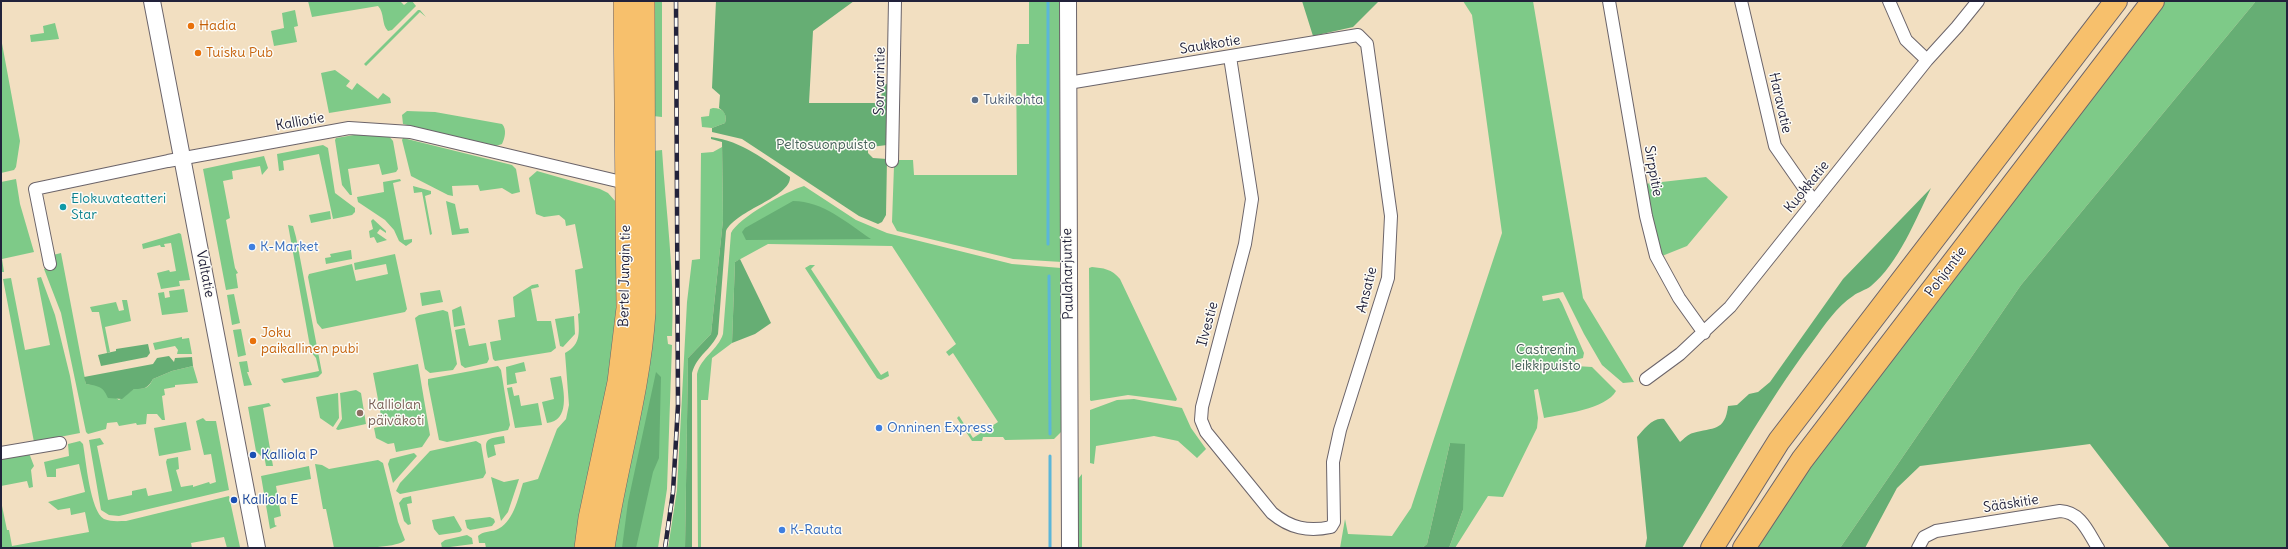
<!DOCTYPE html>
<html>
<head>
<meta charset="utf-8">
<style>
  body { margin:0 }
  #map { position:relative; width:2288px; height:549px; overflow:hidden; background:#f2dfc1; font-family:Delius,sans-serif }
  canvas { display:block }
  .frame { position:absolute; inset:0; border:2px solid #22223b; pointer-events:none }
</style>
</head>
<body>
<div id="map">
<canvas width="2288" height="549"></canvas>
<div class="frame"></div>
</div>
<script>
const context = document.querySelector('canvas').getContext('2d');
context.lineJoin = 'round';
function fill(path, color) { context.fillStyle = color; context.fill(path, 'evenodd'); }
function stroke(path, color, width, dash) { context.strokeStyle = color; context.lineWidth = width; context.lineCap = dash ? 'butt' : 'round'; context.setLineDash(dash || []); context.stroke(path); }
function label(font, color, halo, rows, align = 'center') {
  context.font = font + ' Delius,sans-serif'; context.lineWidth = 3; context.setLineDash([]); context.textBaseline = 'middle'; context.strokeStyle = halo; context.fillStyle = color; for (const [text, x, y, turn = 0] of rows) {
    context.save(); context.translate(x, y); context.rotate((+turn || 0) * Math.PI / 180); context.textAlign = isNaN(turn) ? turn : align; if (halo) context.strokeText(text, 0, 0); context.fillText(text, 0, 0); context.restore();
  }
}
const green = new Path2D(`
  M308,1H400L404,5L409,1H412L416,6L392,30L388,31C381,24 385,13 378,6L312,17Z
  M652,1H662V117L653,116Z
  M1029,1H1061L1062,262L1013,259L897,231L892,222L894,166L898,160H913L914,175H1017L1016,56L1017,44H1029Z
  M1463,1H1533L1583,298L1634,382L1623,383L1602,365L1584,334L1563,292L1542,296L1543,301L1559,298L1562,303L1584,353L1583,358L1575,360L1576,366L1592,367L1616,391C1606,409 1563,414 1544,418L1538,389L1534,390L1538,418L1537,428L1503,497L1488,496L1455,548H1449L1463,510L1450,443L1427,544L1422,548H1340L1345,519L1348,534L1392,536L1411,508L1502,233L1472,15Z
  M2164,1H2256L2021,285L1840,548H1755L1842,421Z
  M295,10L298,26L294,27L297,42L274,46L271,31L284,28L282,13Z
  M418,10H420L426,17L420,12L366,66L364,64Z
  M55,23L59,39L31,42L30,35L44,33L43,26Z
  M1,38L20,141L16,167L14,170L1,173Z
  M335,70L350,81L346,86L352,90L357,83L378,99L383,93L390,98L391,103L329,113L321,73Z
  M713,108C723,108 728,114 725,123L712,128L702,127L701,117L709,116L710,109Z
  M407,111L435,112L502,124C507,129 505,138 502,144L496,146L403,124L402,115Z
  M354,135H388L393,141L398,169L396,172L382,175L379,164L348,169L352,195H350L342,185L335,140L336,138Z
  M403,138L512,165L516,169L520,192L512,194L502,188L480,191L478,185L452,186L453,196L448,195L411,176L402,140Z
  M323,145L328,148L335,193L355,208V212L352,215L333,219L319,154L283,161L284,170L279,171L277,154Z
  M722,147L723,220L711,334L688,358L685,548H668L677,490L687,302L692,260L700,259L701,153L713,152Z
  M662,150C666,213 675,274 672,336H667L668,344L672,345L667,489L658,548H612L653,151Z
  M264,156L268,168L262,175L260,166L232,171L233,179L223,181L230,218L226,220L235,268L238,273L236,274L238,288L226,290L203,169Z
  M537,171L600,189L608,193L616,202L620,312L578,548H486L485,543H479L478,536C483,531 490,532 496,530C513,523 518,499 523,483L538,479L557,429L566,419L569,405L565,353C582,344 579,331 578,314L580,313L575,270L583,268L575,224L566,226L565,220L559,215L544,217L536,214L529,178Z
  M1706,177L1728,197L1687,246L1662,256L1644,184Z
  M16,179L20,204L34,252L2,259L4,272H2L1,182Z
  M400,179L401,181L393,183L404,240L412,239V242L406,246L399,241L394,230L385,220L358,202L357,197L384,192L383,182Z
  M413,186L431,191V194L425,196L432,234L430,235L422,192L414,193Z
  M804,186L856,220L887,233L1012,264L1061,268L1063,430L1054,439L1005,440L1003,437H983L982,441H972L957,418L959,416L973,438L998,422L953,353L949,356L946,352L956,344L892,246L768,244L735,262L732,343L712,358L708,400H701V548H698L697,374C701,357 718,350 723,334L731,233C738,218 787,191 804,186Z
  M446,201L455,204L460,229L468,228L469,233L452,235Z
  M330,211L331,219L311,223L309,215Z
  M373,219L386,231V233L380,229L377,233L387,240L377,243L374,237L370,238L369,231L373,229L371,221Z
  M288,225L293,226L296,237L322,373L318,377L284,383L281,379L319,371L316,358L311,352Z
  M179,233L181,234L190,280L179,281L180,286L161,289L157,273L169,270L170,272L176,271L171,243L164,244L165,247H161L160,245L143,249L142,244Z
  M351,250L352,259L326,264L325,258L331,257L330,254Z
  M61,253L86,384L98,385L119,400L135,388C145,389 148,389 153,379L172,371L193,366L198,383L175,385V387L164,389L165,395L162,396L165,420H162L157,414H147L146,424L137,425L136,423L119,426L117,422L107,423L106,429L88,434L86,432L61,313L44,269L52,265L53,255Z
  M395,254L407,309L405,312L322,329L317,323L308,277L309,274L352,264L356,281L388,274L386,264L355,270L354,263Z
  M810,265H815L811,269L881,375L888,371L889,376L881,380L877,378L805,268Z
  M1092,267C1103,268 1112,269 1120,279L1177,399L1176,401L1128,395L1091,401L1090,400L1089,268Z
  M41,277L55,315L70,376L80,433L34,442L3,279L11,278L25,350L50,345L37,278Z
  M538,284L539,287L531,289L537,321H551L556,348L551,352L495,361L493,359L490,342L501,340L498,320L515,317L513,297L532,285Z
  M184,289L188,312L162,315L158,293L164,292L165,298L170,297L169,291Z
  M440,290L443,302L422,306L420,293Z
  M234,294L240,323L232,325L227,295Z
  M122,300H127L131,321L105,327L110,352L107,353L99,312H92L90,307L116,302L119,311L124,310Z
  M461,306L465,325L454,327L452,310Z
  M443,310L448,312L457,364L453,370L430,373L425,369L415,318L419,315Z
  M574,316L575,334L563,347L560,346L555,319Z
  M465,328L469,346L486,343L489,359L487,363L465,368L461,365L455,330Z
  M241,329L246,355L238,357L233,330Z
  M182,337V339L189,338L192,354H177L178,350L175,346L155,350L153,343Z
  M247,361L249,372H247L252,385L244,386L239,362Z
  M524,362L526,371L515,373L517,383L507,385L506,367Z
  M418,364L430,435L422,447L396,452L394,443L388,444L376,438L374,428L383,426L373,373Z
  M498,366L501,370L510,425L508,430L447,442L439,440L428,384V379Z
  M561,376C564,391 570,421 547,423L542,402L554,399L550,378Z
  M512,387L514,396L519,395L521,406L538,403L542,425L515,428L507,388Z
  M356,390L361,393L366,424L338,430L336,429L342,419L340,393Z
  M338,393L339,418L333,427L320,418L316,397Z
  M1134,399L1182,408L1191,428L1206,449L1197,458L1178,441L1154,436L1096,446L1094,464L1090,463V410L1117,400Z
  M269,403L271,406L263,408L273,466H266L264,455L261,456L256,451L248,407Z
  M203,418L206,421H216L229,490L119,516L109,515L101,510L89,440L100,438L104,444L97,446L108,500L132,495V491L146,488L148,496L172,491L166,462L167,459L178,457L179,469L176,470L181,487L193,485V487L209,482L210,484L216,482L211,454L204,455L196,421Z
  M186,422L191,450L159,456L154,428Z
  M504,436L505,443L494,445L496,455L488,458C484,439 485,439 504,436Z
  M80,441L83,444C86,460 90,511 104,519C111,522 119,521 126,521L229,496L240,547L227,548L224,537L191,543L192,548H1V501L7,530H9L12,546L89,532L85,512L71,515L70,508L58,510L48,502L85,492L79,464L56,469V477H47L44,462L69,456L68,444Z
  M476,441L481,444L486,473L483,478L400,494L396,491L400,483L430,451Z
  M29,453L34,466L31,470L33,487L29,488L27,481L1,486V458Z
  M414,453L417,456L393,483L388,464L390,459Z
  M378,460L383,463L398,522L405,540C397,549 348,548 334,548L326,509H323L315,464L322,465L329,469Z
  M309,466L311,479L276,486L281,516L274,518L275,525L277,526L270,529L261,476Z
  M1082,474V548H1078V479Z
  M491,477L504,482L519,479L508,512L501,521Z
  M411,496L412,503L407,504L411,524L408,525L404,521L399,503L403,498Z
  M454,516L462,530L460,532L439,535L434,529L432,520Z
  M490,517L494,519L495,522L492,526L470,530L467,528L465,520Z
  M467,535L472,538L473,544L442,548L441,543L445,540Z`);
const forest = new Path2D(`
  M716,1H854L813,31L809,103H881L882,84H887V145L871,147L868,149V153L873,158L887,159L886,215L882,222L878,224L859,216L742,139L712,132V128L725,123C727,116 725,112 719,108L720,95L712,88Z
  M1302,1H1379L1353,27L1313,36Z
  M2256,1H2287V548H2170L2090,444L1920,466L1897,488L1865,548H1840L2021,285Z
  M711,137C742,141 765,160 790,177C791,197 736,210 726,231L718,334C711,350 697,355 692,373V548H685L688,358L711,334L723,220L722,142L711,139Z
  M1931,188C1916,219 1898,264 1871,286C1866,290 1858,292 1853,296C1837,306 1824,326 1813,341C1765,405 1724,480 1682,548H1645L1647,538L1637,437C1644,430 1652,417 1664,419L1680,442C1684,439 1688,434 1693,433C1713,427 1725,432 1728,406L1737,405L1749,394L1758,392L1770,382L1843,279Z
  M793,201C823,201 847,223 871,239L746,240L742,232L745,228Z
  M740,259L771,323L755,334L732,343L735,262Z
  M148,344L150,353L147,357L101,366L98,355L116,351V349Z
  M169,356L174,362L175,358L192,357L193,366L172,371L153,379C148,388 145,389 134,389L122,399L108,398C103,386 98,386 86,384L84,377L153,364L157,358Z
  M656,372L661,377L659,458L653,472L636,548H622L628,502Z
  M1450,443L1465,444L1463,510L1449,548H1422L1427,544Z`);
const stream = new Path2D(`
  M1048,244V1
  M1049,276L1050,434
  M1050,456V548`);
const minor = new Path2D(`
  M1609,1L1646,216L1656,256L1679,298L1704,333
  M1741,1L1775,146L1814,202
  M1889,1L1906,40L1927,60
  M1068,83L1358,35L1367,44L1391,216L1388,278L1340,430L1333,462L1334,522L1331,527C1308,532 1290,528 1272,513L1206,432L1201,420L1202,407L1245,244L1252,199L1230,57
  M892,161L895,1
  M50,264L35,189L168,161L349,128L410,132L630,184
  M1646,379L1680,354L1730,307L1927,60L1957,27L1978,1
  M1,453L60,443
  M1918,548L1924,537L1936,531L2060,511C2081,512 2088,532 2098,548`);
const tertiary = new Path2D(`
  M152,1L257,548
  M1068,1L1070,548`);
const trunk = new Path2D(`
  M585,548L589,518L618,382L627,308L624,1
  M604,548C616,468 640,392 645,312L644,1`);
const motorway = new Path2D(`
  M1712,548L1779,441L2116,1
  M1744,548L1802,460L2153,1`);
const rail = new Path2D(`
  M665,548L673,492L678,405L676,1`);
const markers = [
  [191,26,4,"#e8710a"],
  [198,53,4,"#e8710a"],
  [975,100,4,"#5c6f8a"],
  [63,207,4,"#0f9aa8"],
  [252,247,4,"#3f7fe0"],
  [253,341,4,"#e8710a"],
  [360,413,4,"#8d6e63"],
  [879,428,4,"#3f7fe0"],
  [253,455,4,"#1a4fb4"],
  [234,500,4,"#1a4fb4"],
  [782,530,4,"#3f7fe0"]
];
const foodNames = [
  ["Hadia",199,26],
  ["Tuisku Pub",206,53],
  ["Joku",261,333],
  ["paikallinen pubi",261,349]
];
const streetNames = [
  ["Saukkotie",1210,45,-9],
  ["Sorvarintie",880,81,-89],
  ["Haravatie",1780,103,77],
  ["Kalliotie",300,122,-10],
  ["Sirppitie",1653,171,80],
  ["Kuokkatie",1807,187,-51],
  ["Pohjantie",1946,272,-53],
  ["Valtatie",205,274,79],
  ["Paulaharjuntie",1068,274,-91],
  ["Bertel Jungin tie",625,276,-89],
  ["Ansatie",1367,290,-76],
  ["Ilvestie",1208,324,-75],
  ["Sääskitie",2011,504,-9]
];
const serviceNames = [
  ["Tukikohta",983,100]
];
const parkNames = [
  ["Peltosuonpuisto",826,145],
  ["Castrenin",1546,350],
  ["leikkipuisto",1546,366]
];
const cultureNames = [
  ["Elokuvateatteri",71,199],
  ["Star",71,215]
];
const shopNames = [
  ["K-Market",260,247],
  ["Onninen Express",887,428],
  ["K-Rauta",790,530]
];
const educationNames = [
  ["Kalliolan",368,405],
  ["päiväkoti",368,421]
];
const transitNames = [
  ["Kalliola P",261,455],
  ["Kalliola E",242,500]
];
fill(green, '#7eca88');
fill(forest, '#66ae74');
stroke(stream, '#5bb6d9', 3);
stroke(minor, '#6b646a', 14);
stroke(tertiary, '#6b646a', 18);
stroke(trunk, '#6b646a', 22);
stroke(motorway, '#6b646a', 24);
stroke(minor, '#fff', 12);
stroke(tertiary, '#fff', 16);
stroke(trunk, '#f7c06c', 21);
stroke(motorway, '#f7c06c', 22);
stroke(rail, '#22223b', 4.5);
stroke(rail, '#fdfcf7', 3, [9]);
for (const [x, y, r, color] of markers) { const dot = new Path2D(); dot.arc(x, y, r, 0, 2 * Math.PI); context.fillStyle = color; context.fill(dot); stroke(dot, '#fdfcf7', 1.5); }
label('14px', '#c56008', '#fdfcf7', foodNames, 'left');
label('14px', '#22223b', '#fdfcf7', streetNames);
label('14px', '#4e5e75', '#fdfcf7', serviceNames, 'left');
label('14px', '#425d56', '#fdfcf7', parkNames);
label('14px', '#0d838f', '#fdfcf7', cultureNames, 'left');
label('14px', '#366cbe', '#fdfcf7', shopNames, 'left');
label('14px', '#785e54', '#fdfcf7', educationNames, 'left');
label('14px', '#164399', '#fdfcf7', transitNames, 'left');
</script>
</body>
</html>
